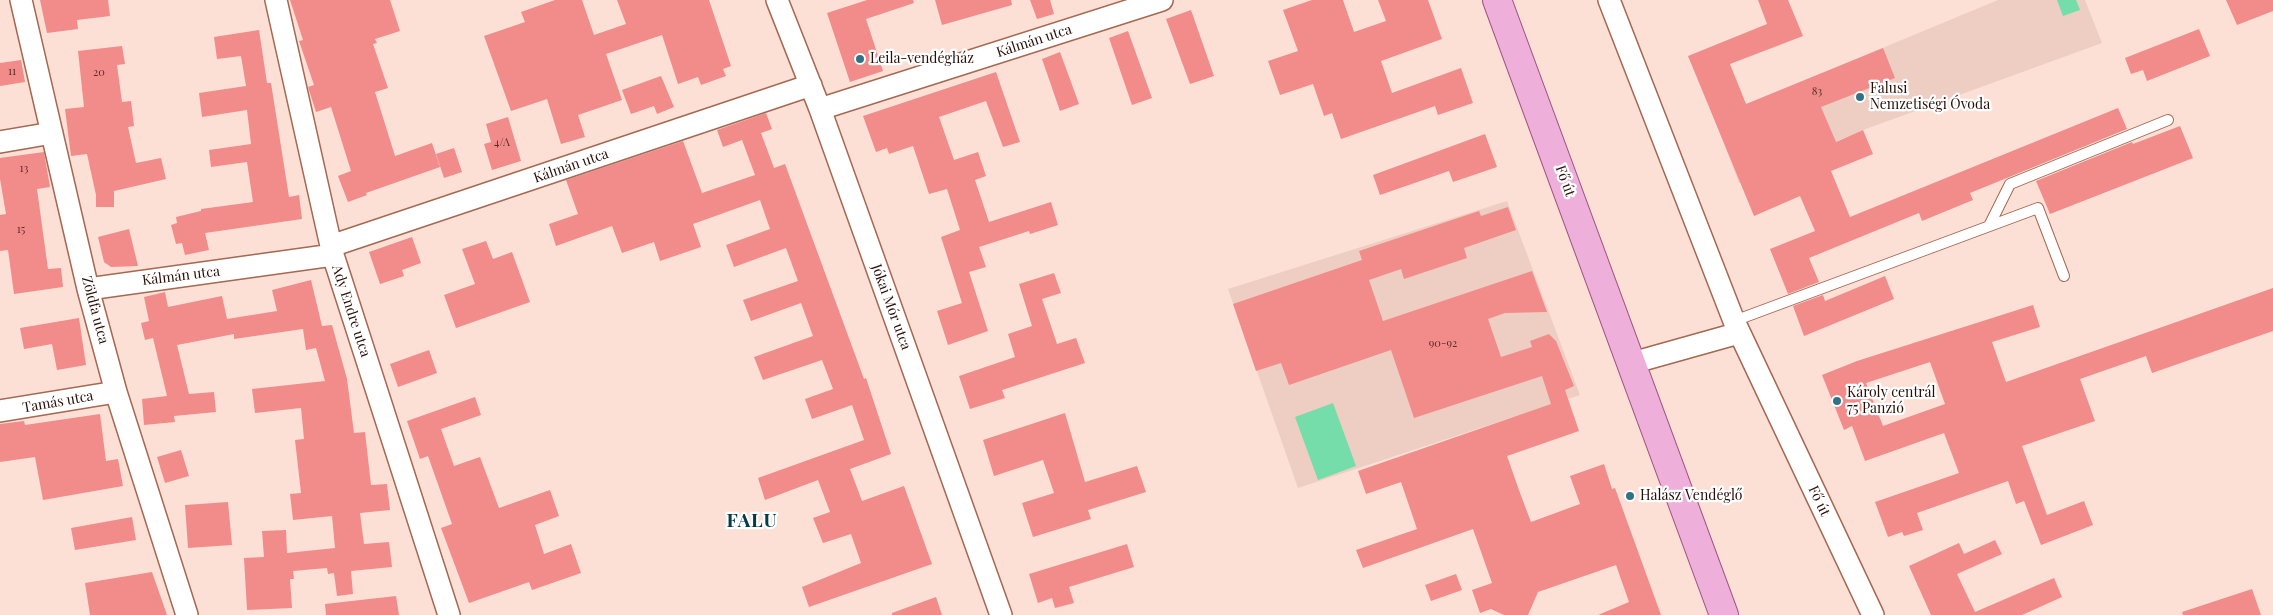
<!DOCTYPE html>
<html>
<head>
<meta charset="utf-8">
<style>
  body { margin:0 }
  canvas { display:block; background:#fcdfd5 }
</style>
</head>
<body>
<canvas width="2273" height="615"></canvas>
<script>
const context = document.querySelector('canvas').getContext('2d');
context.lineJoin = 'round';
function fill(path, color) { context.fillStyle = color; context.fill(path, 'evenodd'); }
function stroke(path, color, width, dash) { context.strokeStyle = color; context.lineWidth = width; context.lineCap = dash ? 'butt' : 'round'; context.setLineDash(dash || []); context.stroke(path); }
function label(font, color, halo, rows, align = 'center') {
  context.font = font + ' "Playfair Display",serif'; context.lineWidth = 4.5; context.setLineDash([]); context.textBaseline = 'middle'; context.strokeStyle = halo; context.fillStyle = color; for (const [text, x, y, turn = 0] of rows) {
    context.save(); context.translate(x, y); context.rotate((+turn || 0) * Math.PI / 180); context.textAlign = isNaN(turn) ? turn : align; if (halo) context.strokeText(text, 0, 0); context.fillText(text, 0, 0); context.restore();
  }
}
const built = new Path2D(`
  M1998,0H2085L2102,43L1863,130L1739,183L1714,118Z
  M1507,201L1580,395L1298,488L1228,289Z`);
const green = new Path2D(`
  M2057,0H2076L2080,10L2063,16Z
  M1333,403L1356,466L1318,480L1295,417Z`);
const building = new Path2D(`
  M40,0H108L110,16L77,20L78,29L47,33Z
  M290,0H390L400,31L375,39L377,43L373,44L388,88L375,92L395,156L432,143L440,167L366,193L367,195L348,202L338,176L351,171L331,107L316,112L308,87L314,85L299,41L303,40Z
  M555,0H582L594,35L626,24L617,0H709L731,66L723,69L726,76L701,85L698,77L678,84L662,35L606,54L622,100L578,115L585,137L561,144L547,99L511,111L484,36L525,22L521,12Z
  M867,0H913L914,3L866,19L883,71L850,82L827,13Z
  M935,0H1011L1012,5L942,25Z
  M1030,0H1050L1054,14L1037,19Z
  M1312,0H1343L1354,32L1386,21L1378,0H1428L1442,39L1381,61L1392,93L1461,68L1473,103L1438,115L1435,106L1341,139L1332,113L1324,116L1313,84L1280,95L1268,61L1298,51L1283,10Z
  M1758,0H1788L1803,36L1730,64L1746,104L1883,48L1895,78L1821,107L1836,142L1863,130L1873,154L1831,171L1850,217L2118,108L2127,129L1970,193L1973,200L1922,221L1919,213L1809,258L1819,282L1788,294L1770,249L1815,231L1800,196L1754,216L1688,56L1767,24Z
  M2226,0H2273V11L2237,25Z
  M1191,10L1214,76L1190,84L1166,19Z
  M2199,29L2210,56L2147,81L2143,70L2131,74L2125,58Z
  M259,30L267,83H271L289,197L299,195L302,219L205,233L209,250L185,255L182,243L176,244L171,225L177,223L176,217L201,211V209L253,202L247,162L211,167L209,150L251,144L247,110L202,117L199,93L246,86L241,56L217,59L214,37Z
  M1128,31L1152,98L1132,105L1109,38Z
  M122,46L125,64L117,65L122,102L131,101L134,126L128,127L136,163L161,158L166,179L114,191V207H96V195L87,154L71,156L65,109L84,107L78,51Z
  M1060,52L1079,104L1060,111L1042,59Z
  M21,60L25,82L0,86V63Z
  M996,72L1020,142L1003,147L986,101L939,117L954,160L978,152L986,176L975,180L989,222L1051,202L1058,225L1030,234L1029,231L979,247L986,267L969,272L988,331L948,345L937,311L962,303L941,237L960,230L947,189L929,194L913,146L889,154L887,148L876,152L863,116Z
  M661,76L674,107L657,114L654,106L631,114L622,90Z
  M766,113L772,129L761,133L774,168L785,164L864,379L866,378L891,454L850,469L862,501L904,486L932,564L809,607L802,587L861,563L851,534L823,543L813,518L830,512L818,480L765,500L758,478L864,440L852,405L812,419L805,399L833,389L822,360L763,380L754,357L813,336L801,303L751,321L743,300L798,281L786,248L734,267L726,245L770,229L760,200L693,224L701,247L660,261L654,242L622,253L612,226L556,246L549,224L578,214L566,180L683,141L702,193L755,175L742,140L723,147L717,130Z
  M508,117L521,161L492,170L484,144L491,142L486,124Z
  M2180,126L2193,158L2050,214L2036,181L2132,142L2133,144Z
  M1485,134L1497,167L1453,182L1449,171L1380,195L1373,175Z
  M454,148L462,172L444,178L436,154Z
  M44,152L50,187L37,189L48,269L61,268L63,287L14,294L8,250L0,251V215L6,214L0,179V158Z
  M1508,207L1516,230L1464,248L1467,258L1404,279L1401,269L1369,280L1383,321L1532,271L1547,312L1505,313L1488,319L1501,357L1532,347L1530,341L1549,334L1556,341L1574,386L1565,390L1579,431L1507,456L1520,493L1531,522L1580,504L1570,476L1604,464L1612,489L1615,488L1661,615H1598L1629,602L1616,565L1538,592L1528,615H1504L1491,609L1480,613L1472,590L1492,583L1473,529L1363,568L1356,550L1417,529L1401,482L1366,494L1358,471L1551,404L1542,376L1414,418L1391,350L1289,385L1281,363L1256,371L1233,304L1362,260L1359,251L1479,211L1481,216Z
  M129,229L138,266L111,267L104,262L98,237Z
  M412,237L421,263L402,270L404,276L380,284L369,252Z
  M486,241L493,259L512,252L530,302L456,328L444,295L475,284L462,249Z
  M1054,273L1061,293L1042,299L1057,344L1076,338L1085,363L1002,390L1005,398L970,409L959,376L1015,357L1008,334L1032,326L1019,284Z
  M1885,276L1894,299L1804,336L1793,306L1823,295L1825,301Z
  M311,280L322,326L332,325L347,379L354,433L365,432L371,485L387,484L390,510L360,513L364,544L389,542L392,567L351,571L353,594L337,596L334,573L328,574L327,568L293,571L294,579H290L292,608L247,610L244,558L264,557L262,531L286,530L287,553L335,548L332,516L293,520L290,494L301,493L295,440L304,439L301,408L255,413L252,389L325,381L316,348L306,350L303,329L234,339V334L177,345L189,394L214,392L216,412L174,416L175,422L144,425L142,399L167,396L153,338L145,340L141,323L149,321L144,297L165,292L168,307L222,296L227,319L277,311L272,290Z
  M2273,288V331L2152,373L2146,356L2080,379L2095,421L2022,446L2047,515L2084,501L2093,525L2041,545L2024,501L2016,504L2008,481L1917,513L1923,530L1904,536L1902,532L1888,537L1875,502L1959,473L1944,433L1865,461L1852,426L1844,430L1822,375L1857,361L2033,305L2040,327L1992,342L2006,382ZM1930,362L1945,404L1883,426L1866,383Z
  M79,318L86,365L57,370L52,344L24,349L20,328Z
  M429,350L437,373L398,387L390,364Z
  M475,397L481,415L441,429L454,466L480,457L499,508L550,490L559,516L535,525L544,554L571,544L581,573L532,590L529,582L469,603L441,528L452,524L428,456L420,459L407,421Z
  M1065,413L1085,482L1137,466L1146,492L1088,510L1091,519L1033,537L1022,503L1054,493L1043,460L994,476L983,440Z
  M100,414L106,461L118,459L123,486L43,500L35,457L0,462V424L24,421L25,425Z
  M181,450L189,476L165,483L157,457Z
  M228,502L232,545L188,548L185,505Z
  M132,517L136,540L75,550L71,528Z
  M1995,540L2002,554L1957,574L1975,612L2054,578L2062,597L2022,615H1931L1909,566L1959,543L1964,554Z
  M1127,544L1134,567L1069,587L1074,603L1055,608L1052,598L1038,603L1029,574Z
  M152,572L167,615H90L85,583Z
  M1456,574L1462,590L1431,601L1425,585Z
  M2252,589L2261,615H2183L2182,612Z
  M396,596L399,615H326L325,604Z
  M936,597L942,615H892V613Z`);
const lane = new Path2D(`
  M1990,224L2010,184L2168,120
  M1734,321L2038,208L2064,276`);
const street = new Path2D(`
  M21,0L88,289L116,392L187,615
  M276,0L333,255L449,615
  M777,0L820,109L1001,615
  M1609,0L1734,321L1873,615
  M820,109L1162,0
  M0,142L52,133
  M331,246L811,85
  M88,289L333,255
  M1632,363L1739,333
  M0,411L116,392`);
const primary = new Path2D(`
  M1497,0L1724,615`);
const markers = [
  [860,59,5,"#327286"],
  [1860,97,5,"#327286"],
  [1837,401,5,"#327286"],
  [1630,496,5,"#327286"]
];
const numberNames = [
  ["11",12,72],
  ["20",99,73],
  ["83",1817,92],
  ["4/A",502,143],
  ["13",24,169],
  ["15",21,230],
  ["90-92",1443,344]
];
const streetNames = [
  ["Kálmán utca",1034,41,-18],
  ["Kálmán utca",571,166,-19],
  ["Fő út",1565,181,70],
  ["Kálmán utca",181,276,-7],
  ["Jókai Mór utca",891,307,70],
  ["Zöldfa utca",95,310,75],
  ["Ady Endre utca",351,311,72],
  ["Tamás utca",58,402,-10],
  ["Fő út",1819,501,65]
];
const poiNames = [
  ["Leila-vendégház",870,59],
  ["Falusi",1870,89],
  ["Nemzetiségi Óvoda",1870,105],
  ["Károly centrál",1847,393],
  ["75 Panzió",1847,409],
  ["Halász Vendéglő",1640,496]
];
const districtNames = [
  ["FALU",752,521]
];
fill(built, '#eecec3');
fill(green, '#74ddaa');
fill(building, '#f18c8b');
stroke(lane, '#a56851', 12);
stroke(street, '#a56851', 24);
stroke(primary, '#a15580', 30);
stroke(lane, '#fff', 10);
stroke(street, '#fff', 21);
stroke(primary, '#eeb0da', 28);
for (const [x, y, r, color] of markers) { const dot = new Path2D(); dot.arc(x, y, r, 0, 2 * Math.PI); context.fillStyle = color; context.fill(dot); stroke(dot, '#fff', 2); }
label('11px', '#592e27', null, numberNames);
label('14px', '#260e06', '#fff', streetNames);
label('14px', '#260e06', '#fff', poiNames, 'left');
context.letterSpacing = '1px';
label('bold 19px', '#013c4b', '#fff', districtNames);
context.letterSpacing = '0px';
</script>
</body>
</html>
